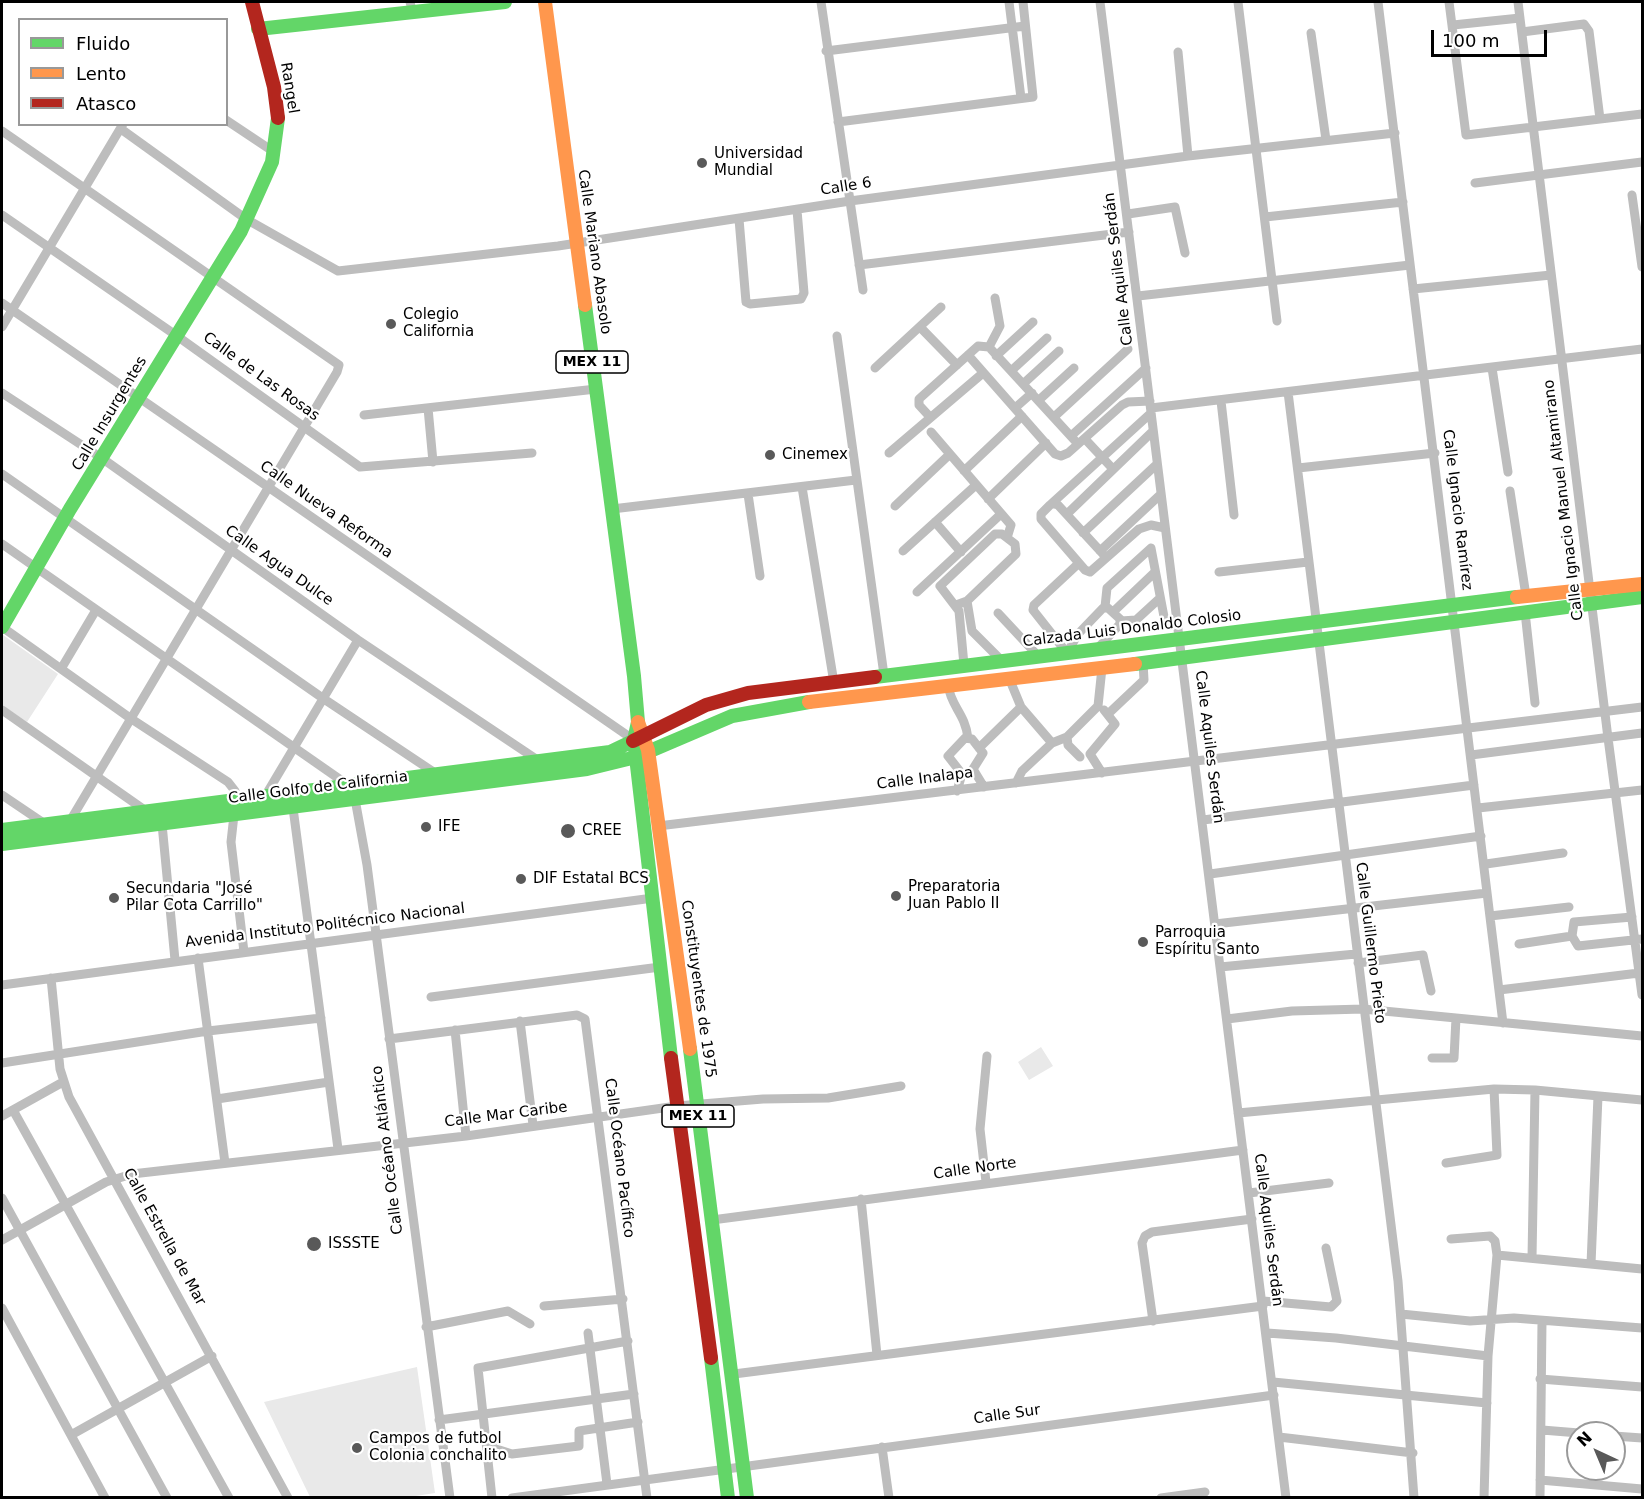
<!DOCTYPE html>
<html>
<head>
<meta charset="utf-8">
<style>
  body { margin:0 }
  #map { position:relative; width:1644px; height:1499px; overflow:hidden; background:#fff; font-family:"DejaVu Sans",sans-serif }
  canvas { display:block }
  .frame { position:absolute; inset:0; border:3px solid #000; pointer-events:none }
  .legend { position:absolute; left:18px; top:18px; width:210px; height:108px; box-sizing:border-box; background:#fff; border:2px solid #999; margin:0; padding:8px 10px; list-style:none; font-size:18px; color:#000 }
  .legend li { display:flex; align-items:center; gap:12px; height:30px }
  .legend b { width:30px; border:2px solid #999 }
  .north { position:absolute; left:1566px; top:1421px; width:60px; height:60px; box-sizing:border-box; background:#fff; border:2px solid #999; border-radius:50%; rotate:316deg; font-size:16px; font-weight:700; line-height:24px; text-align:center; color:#000 }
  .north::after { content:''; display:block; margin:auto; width:21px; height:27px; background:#595959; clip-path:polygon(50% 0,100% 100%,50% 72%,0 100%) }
  .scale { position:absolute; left:1431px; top:30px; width:116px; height:27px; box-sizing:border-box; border:3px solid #000; border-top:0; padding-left:8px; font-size:18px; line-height:21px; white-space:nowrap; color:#000; -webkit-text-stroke:4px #fff; paint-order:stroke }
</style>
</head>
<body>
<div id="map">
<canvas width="1644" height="1499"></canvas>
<div class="frame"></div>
<ul class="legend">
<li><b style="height:8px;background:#63d668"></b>Fluido</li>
<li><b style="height:8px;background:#ff974d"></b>Lento</li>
<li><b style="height:8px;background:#b3261e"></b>Atasco</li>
</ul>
<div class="north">N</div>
<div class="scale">100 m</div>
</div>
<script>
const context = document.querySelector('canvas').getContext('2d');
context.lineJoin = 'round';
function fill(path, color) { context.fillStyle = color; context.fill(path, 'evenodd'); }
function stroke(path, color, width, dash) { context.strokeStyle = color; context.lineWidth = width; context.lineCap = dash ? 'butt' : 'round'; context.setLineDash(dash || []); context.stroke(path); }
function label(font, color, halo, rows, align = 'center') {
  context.font = font + ' "DejaVu Sans",sans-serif'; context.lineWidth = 4.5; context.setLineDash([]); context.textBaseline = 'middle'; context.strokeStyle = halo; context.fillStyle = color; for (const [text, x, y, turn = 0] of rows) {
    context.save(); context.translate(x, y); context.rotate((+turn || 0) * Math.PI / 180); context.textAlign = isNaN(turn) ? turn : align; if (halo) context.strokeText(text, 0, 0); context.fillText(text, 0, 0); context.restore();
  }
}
const green = new Path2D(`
  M3,635L58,674L27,722L2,705Z
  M1041,1047L1053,1066L1029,1080L1018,1062Z
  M417,1367L435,1493L403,1498L310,1497L264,1402Z`);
const street = new Path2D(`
  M410,2L412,10
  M821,2L863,290
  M1009,2L1021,98
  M1100,2L1286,1498
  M1238,2L1277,321
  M1378,2L1503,1023
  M1449,2L1466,135L1642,114
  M1518,2L1608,738L1642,995
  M1453,25L1520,18
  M1522,32L1584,24L1589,31L1600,119
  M1311,33L1326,140
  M826,51L1025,26
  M1178,52L1188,156
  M226,120L274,152
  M838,122L1033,97L1023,2
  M121,129L246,219L338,271L558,246L850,201L1188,156L1395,133
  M2,131L339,365L337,372L70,821
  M1475,183L1642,162
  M1632,195L1642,267
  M1128,214L1175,207L1185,253
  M2,215L177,336L360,467L532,453
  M1265,217L1403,202
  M739,219L746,302L750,304L801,299L804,293L797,210
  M859,265L1129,232
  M1413,289L1551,275
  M1138,296L1410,265
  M2,303L634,740
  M2,327L123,124
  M920,327L957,365
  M837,336L884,675
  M989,347L1078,444
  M989,347L1000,326L995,298
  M968,355L1055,454L1061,456L1068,453L1122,405L1128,402L1150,401
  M996,356L1033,322
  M875,368L941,307
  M1492,368L1508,472
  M1011,371L1047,338
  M1023,384L1059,351
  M1288,392L1398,1281L1414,1498
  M2,393L103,459L358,640L539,761
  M1039,400L1074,368
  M1221,401L1234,515
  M428,408L433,462
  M1015,408L1032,393
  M1151,408L1642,349
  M1151,413L1050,505L1041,514V519L1085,570L1090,572L1139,529L1151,525L1165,528
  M364,415L596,389
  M930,417L919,405V399L978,346L989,347
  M1054,417L1128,349
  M931,432L1011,525L1007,538
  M1071,436L1146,368
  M1085,439L1113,469
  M889,453L983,373
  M1298,468L1435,453
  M964,471L1022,416
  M2,474L324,699L438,775
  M802,487L834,683
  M1510,491L1526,596
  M748,494L760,576
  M988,499L1046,443
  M1054,504L1058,505L1103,554
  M895,506L950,454
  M612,509L856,480
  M1067,514L1152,432
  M935,522L961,552
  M1083,533L1156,465
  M2,544L348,785
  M1151,548L1165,622
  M903,551L976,485
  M1100,551L1161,494
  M1079,563L1034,605L1033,610L1067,653L1078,634L1103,608H1108L1120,619V624L1098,648
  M1219,572L1308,562
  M917,592L1001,514
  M967,601L972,631L1003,662
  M956,605L967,601L1016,554L1015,544L1002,534H995L940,586L959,611L964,665
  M1105,607L1107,588L1151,548
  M1113,612L1155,572
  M1525,612L1535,703
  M998,613L1039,657
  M1121,621L1136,620L1160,598
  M2,627L130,718L228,782L235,791L237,801
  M61,669L96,610
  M1009,678L1021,707L1052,743
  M948,685C951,707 965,713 968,738
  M1098,706L1102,668
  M2,710L146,811
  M1108,714L1144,680L1143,662
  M1067,737L1068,745L1080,757
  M979,748L1021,707
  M1090,754L1115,724L1104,710
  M1090,754L1102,773
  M1471,755L1642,733
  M1016,783L1022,771L1052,743L1067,737L1098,706
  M957,791L962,774L948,756L965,738L972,739L983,753L973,769L984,787
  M2,795L45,824
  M264,798L358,640
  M355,799L367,865L450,1498
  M293,808L338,1149
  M1478,808L1642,790
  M234,815L231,842L244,952
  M1203,820L1474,785
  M162,824L175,960
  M658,826L1642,707
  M1486,864L1563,853
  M1210,874L1481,836
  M1490,916L1569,907
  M1215,924L1487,893
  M1572,936L1574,922L1632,917
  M1519,944L1572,936L1578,946L1642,939
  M198,958L225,1163
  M1358,963L1423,955L1431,991
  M1220,967L1356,954
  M51,978L60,1069L69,1097L288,1498
  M2,985L653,898
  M1499,990L1639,973
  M431,997L660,967
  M1227,1019L1292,1011L1363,1009L1642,1036
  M520,1021L533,1125
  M455,1030L466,1136
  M389,1039L577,1015L585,1019L647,1498
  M1432,1058H1454L1456,1018
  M2,1063L208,1031L321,1018
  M217,1099L329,1082
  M13,1110L229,1498
  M1238,1113L1494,1089L1535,1090L1642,1100
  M2,1116L63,1082
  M1446,1163L1497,1155L1494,1089
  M986,1182L980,1129L987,1056
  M1249,1193L1329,1183
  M2,1198L167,1498
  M861,1199L877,1355
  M712,1220L1243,1150
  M1451,1239L1490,1236L1495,1241L1497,1255L1488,1356L1484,1498
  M2,1240L106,1182L132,1174L466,1136L677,1106L763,1099L828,1098L901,1086
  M1497,1255L1642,1269
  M1532,1258L1535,1090
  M1591,1264L1598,1096
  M1263,1301L1331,1307L1337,1301L1326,1248
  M544,1306L623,1299
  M2,1308L105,1498
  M1401,1314L1470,1321L1514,1318L1642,1328
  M1153,1321L1142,1243L1145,1236L1152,1232L1252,1219
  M426,1327L508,1311L530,1324
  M588,1333L607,1484
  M1267,1333L1336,1338L1488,1356
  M734,1374L1263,1306
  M1540,1379L1642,1387
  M1273,1382L1487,1403
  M439,1420L634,1394
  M1542,1430L1579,1433
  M71,1435L212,1356
  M1614,1436L1642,1438
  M1279,1437L1413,1453
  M487,1446L512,1454L579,1446V1431L638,1422
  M882,1447L889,1498
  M1540,1480L1642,1489
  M492,1498L478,1368L628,1341
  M512,1498L1274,1395
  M1161,1498L1205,1492
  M1540,1498L1542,1321`);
const fast = new Path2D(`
  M258,29L505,2
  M585,305L634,676L638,722L634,740L671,1058
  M2,627L70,509L241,231L272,162L278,118
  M1135,664L1642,597
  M875,677L1517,597
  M2,830L610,752L633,741
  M2,844L587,769L636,757L732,716L809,702
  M690,1049L747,1498
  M711,1358L728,1498`);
const slow = new Path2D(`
  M545,2L585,305
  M1517,597L1642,584
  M809,702L1135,664
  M638,722L648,750L690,1049`);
const jam = new Path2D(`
  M252,2L274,87L278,118
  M633,741L706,705L748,693L875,677
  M671,1058L711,1358`);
const markers = [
  [702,163,6,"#595959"],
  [391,324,6,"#595959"],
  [770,455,6,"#595959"],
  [426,827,6,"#595959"],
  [568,831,8,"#595959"],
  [521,879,6,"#595959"],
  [896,896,6,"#595959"],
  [114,898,6,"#595959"],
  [1143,942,6,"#595959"],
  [314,1244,8,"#595959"],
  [357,1448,6,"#595959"]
];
const shields = [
  [592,362,72],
  [698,1116,72]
];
const shieldNames = [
  ["MEX 11",592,362],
  ["MEX 11",698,1116]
];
const streetNames = [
  ["Rangel",289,88,81],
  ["Calle 6",846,187,-9],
  ["Calle Mariano Abasolo",594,252,82],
  ["Calle Aquiles Serdán",1119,269,-97],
  ["Calle de Las Rosas",261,377,36],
  ["Calle Insurgentes",110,414,-59],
  ["Calle Ignacio Manuel Altamirano",1564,500,-97],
  ["Calle Nueva Reforma",326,510,35],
  ["Calle Ignacio Ramírez",1457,510,83],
  ["Calle Agua Dulce",279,566,35],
  ["Calzada Luis Donaldo Colosio",1132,629,-7],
  ["Calle Aquiles Serdán",1209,747,83],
  ["Calle Inalapa",925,779,-7],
  ["Calle Golfo de California",318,788,-7],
  ["Avenida Instituto Politécnico Nacional",325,926,-7],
  ["Calle Guillermo Prieto",1370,943,83],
  ["Constituyentes de 1975",698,989,82],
  ["Calle Mar Caribe",506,1115,-7],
  ["Calle Océano Atlántico",388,1150,-97],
  ["Calle Océano Pacífico",619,1158,83],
  ["Calle Norte",975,1169,-8],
  ["Calle Aquiles Serdán",1268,1230,83],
  ["Calle Estrella de Mar",164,1237,61],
  ["Calle Sur",1007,1415,-8]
];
const poiNames = [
  ["Universidad",714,154],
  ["Mundial",714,171],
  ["Colegio",403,315],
  ["California",403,332],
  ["Cinemex",782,455],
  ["IFE",438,827],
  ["CREE",582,831],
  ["DIF Estatal BCS",533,879],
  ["Preparatoria",908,887],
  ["Juan Pablo II",908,904],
  ["Secundaria \"José",126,889],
  ["Pilar Cota Carrillo\"",126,906],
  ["Parroquia",1155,933],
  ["Espíritu Santo",1155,950],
  ["ISSSTE",328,1244],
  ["Campos de futbol",369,1439],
  ["Colonia conchalito",369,1456]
];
fill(green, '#e9e9e9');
stroke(street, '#bdbdbd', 9);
stroke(fast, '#63d668', 14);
stroke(slow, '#ff974d', 14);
stroke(jam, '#b3261e', 14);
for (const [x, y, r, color] of markers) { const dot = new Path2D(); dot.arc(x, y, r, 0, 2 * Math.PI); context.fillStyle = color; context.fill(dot); stroke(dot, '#fff', 2); }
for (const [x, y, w] of shields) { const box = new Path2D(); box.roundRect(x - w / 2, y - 11, w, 22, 4.5); context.fillStyle = '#fff'; context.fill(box); stroke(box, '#000', 1.5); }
label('bold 14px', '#000', null, shieldNames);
label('15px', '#000', '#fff', streetNames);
label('15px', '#000', '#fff', poiNames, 'left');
</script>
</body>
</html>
